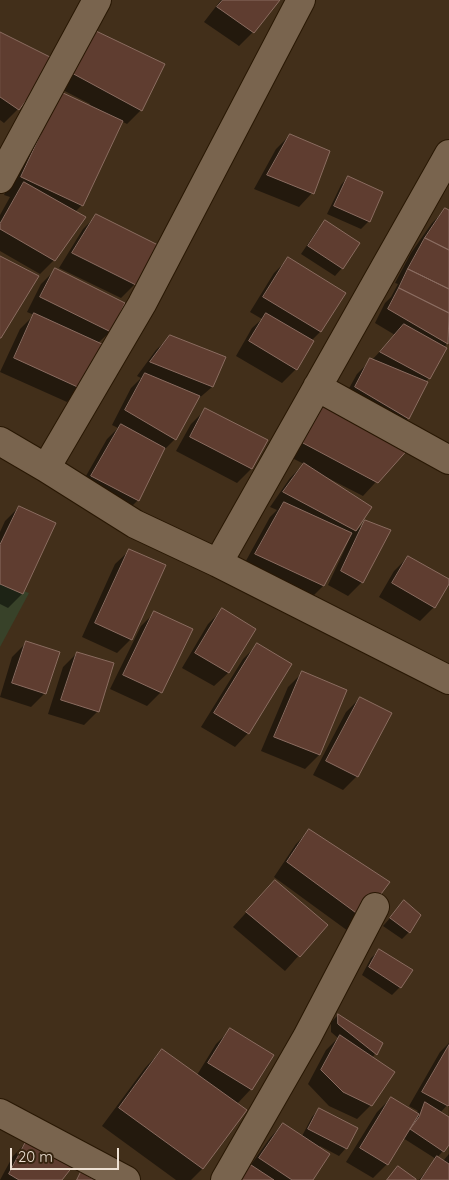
<!DOCTYPE html>
<html>
<head>
<meta charset="utf-8">
<style>
  body { margin:0 }
  #map { position:relative; width:449px; height:1180px; overflow:hidden; background:#422f1a; font-family:Quicksand,sans-serif }
  canvas { display:block }
  .scale { position:absolute; left:10px; top:1148px; width:109px; height:22px; box-sizing:border-box; border:2px solid #ede1d4; border-top:0; padding-left:6px; font-size:15px; line-height:18px; white-space:nowrap; color:#ede1d4; -webkit-text-stroke:4px #372510; paint-order:stroke }
</style>
</head>
<body>
<div id="map">
<canvas width="449" height="1180"></canvas>
<div class="scale">20 m</div>
</div>
<script>
const context = document.querySelector('canvas').getContext('2d');
context.lineJoin = 'round';
function fill(path, color) { context.fillStyle = color; context.fill(path, 'evenodd'); }
function stroke(path, color, width, dash) { context.strokeStyle = color; context.lineWidth = width; context.lineCap = dash ? 'butt' : 'round'; context.setLineDash(dash || []); context.stroke(path); }
const green = new Path2D(`
  M0,583L29,593L0,647Z`);
const shadow = new Path2D(`
  M221,0H278L253,32L239,46L204,22Z
  M0,34L18,109L4,123L0,120Z
  M83,47L141,110L127,124L121,121L82,205L75,212L54,260L40,274L0,251V215L10,197L4,195L44,111L89,106L90,104L57,87Z
  M290,135L312,193L299,207L254,189L276,149Z
  M348,177L369,221L361,229L327,214L341,185Z
  M446,209L449,211V339L429,378L425,382L408,418L394,432L342,401L357,374L371,360H372L395,335L375,323L385,303L391,297L398,284L395,283L411,253L432,223Z
  M97,215L135,284L121,298L59,268L83,229Z
  M325,222L342,268L335,276L301,254L318,229Z
  M288,259L320,332L311,341L296,369L282,383L236,356L252,328L262,319L250,312L274,273Z
  M55,270L124,304L110,332L98,343L81,388L67,402L0,372L20,329L34,315L27,312L41,284Z
  M171,336L212,387L197,400L175,439L162,452L138,500L124,514L78,490L107,439L118,428L112,425L131,388L141,378L137,376L156,350Z
  M205,410L251,469L237,483L176,451L191,424Z
  M310,415L408,447L363,496L326,477L325,478L356,531L365,522L362,582L348,596L328,585L350,538L348,537L323,586L309,600L242,568L270,517L277,510L270,507L290,478L304,464L290,457Z
  M19,507L55,524L22,594L8,608L0,604V532L5,521Z
  M129,551L131,639L117,653L82,637L115,564Z
  M408,557L449,581L434,607L420,621L379,597L394,571Z
  M222,610L254,629L228,673L214,686L182,668L208,624Z
  M155,612L191,629L161,692L147,706L110,689L141,626Z
  M26,643L45,693L31,707L0,697L12,657Z
  M257,645L248,733L235,747L201,727L243,659Z
  M77,653L98,711L84,725L48,714L63,667Z
  M302,673L345,691L319,755L305,769L261,751L288,687Z
  M360,698L357,776L343,790L313,775L346,712Z
  M309,831L388,882L348,931L274,877L296,844Z
  M275,881L326,925L285,971L233,927Z
  M404,902L409,932L402,939L383,926Z
  M379,951L411,970L400,987L392,995L362,975L371,958Z
  M338,1015L382,1044L372,1058L371,1105L357,1119L329,1106L308,1084L326,1050L338,1038L331,1032V1022Z
  M230,1030L251,1089L237,1104L203,1168L191,1180H176L102,1126L145,1068L162,1050L197,1075L216,1044Z
  M449,1043V1103L440,1113L449,1119V1143L437,1158L443,1161L449,1154V1180H419L436,1159L403,1138L387,1164L373,1178L346,1162L377,1112L391,1098L416,1113L418,1111L409,1106L440,1052Z
  M319,1109L346,1148L339,1156L320,1146L311,1180H233L250,1166L270,1138L283,1124L302,1136L312,1117Z
  M27,1142L61,1180H0L13,1156Z`);
const building = new Path2D(`
  M223,0H280L254,33L217,7Z
  M96,31L165,64L142,111L70,72Z
  M0,32L56,60L19,110L0,97Z
  M61,92L123,121L83,206L21,177Z
  M290,134L330,151L314,194L267,175Z
  M348,176L383,192L370,222L334,206Z
  M24,182L86,217L55,261L0,229V224Z
  M445,208L449,210V250L425,238Z
  M96,214L158,245L136,285L72,253Z
  M325,220L360,243L343,269L308,246Z
  M425,238L449,250V289L408,269Z
  M0,256L39,276L1,338H0Z
  M288,257L346,293L321,332L263,297Z
  M55,268L125,303L111,332L40,297Z
  M408,269L449,289V313L399,288Z
  M399,288L449,313L448,344L388,309Z
  M34,313L102,344L82,389L14,358Z
  M266,313L314,341L297,370L249,341Z
  M404,324L447,348L430,379L380,352Z
  M170,335L226,357L213,387L150,362Z
  M370,358L428,382L409,419L355,387Z
  M145,373L200,396L176,440L125,410Z
  M323,400L410,447L378,483L303,443Z
  M205,408L268,440L252,469L190,437Z
  M121,424L165,448L139,501L91,476Z
  M304,463L372,507L356,531L283,492Z
  M284,502L352,533L324,586L255,554Z
  M19,506L56,523L23,594L0,584V545Z
  M365,520L391,530L363,583L341,571Z
  M129,549L166,565L132,640L95,623Z
  M408,556L449,579V584L435,608L392,583Z
  M222,608L256,629L229,673L195,653Z
  M154,611L193,629L162,693L123,675Z
  M26,641L60,652L46,694L12,683Z
  M257,643L292,664L249,734L214,713Z
  M77,652L114,663L99,712L61,700Z
  M302,671L347,690L320,755L274,737Z
  M360,697L392,713L358,777L326,761Z
  M309,829L390,882L363,918L287,862Z
  M275,880L328,925L300,957L246,912Z
  M404,900L421,915L410,933L390,918Z
  M379,949L413,970L401,988L369,967Z
  M338,1014L383,1043L377,1055L338,1024Z
  M230,1028L274,1055L252,1090L208,1063Z
  M340,1035L395,1072L372,1106L343,1092L321,1070Z
  M449,1045V1105L448,1106L422,1092Z
  M162,1049L247,1110L203,1169L119,1108Z
  M391,1097L419,1114L388,1165L360,1148Z
  M425,1102L449,1117V1145L444,1152L410,1129L419,1117Z
  M319,1108L358,1128L347,1149L308,1129Z
  M283,1123L330,1154L313,1180H292L259,1158Z
  M27,1140L73,1166L62,1180H19L9,1174Z
  M437,1156L449,1164V1180H421Z
  M248,1163L274,1180H237Z
  M398,1166L416,1179V1180H387Z
  M81,1172L95,1180H77Z`);
const street = new Path2D(`
  M0,179L97,0
  M317,387L449,460
  M0,441L46,468L135,524L218,563L449,154
  M46,468L142,304L301,0
  M218,563L449,680
  M0,1113L126,1180
  M225,1180L307,1037L375,907`);
fill(green, '#384229');
fill(shadow, '#0007');
fill(building, '#5f3d30');
stroke(building, '#8a6c60', 1);
stroke(street, '#281703', 30);
stroke(street, '#79644e', 28);
</script>
</body>
</html>
